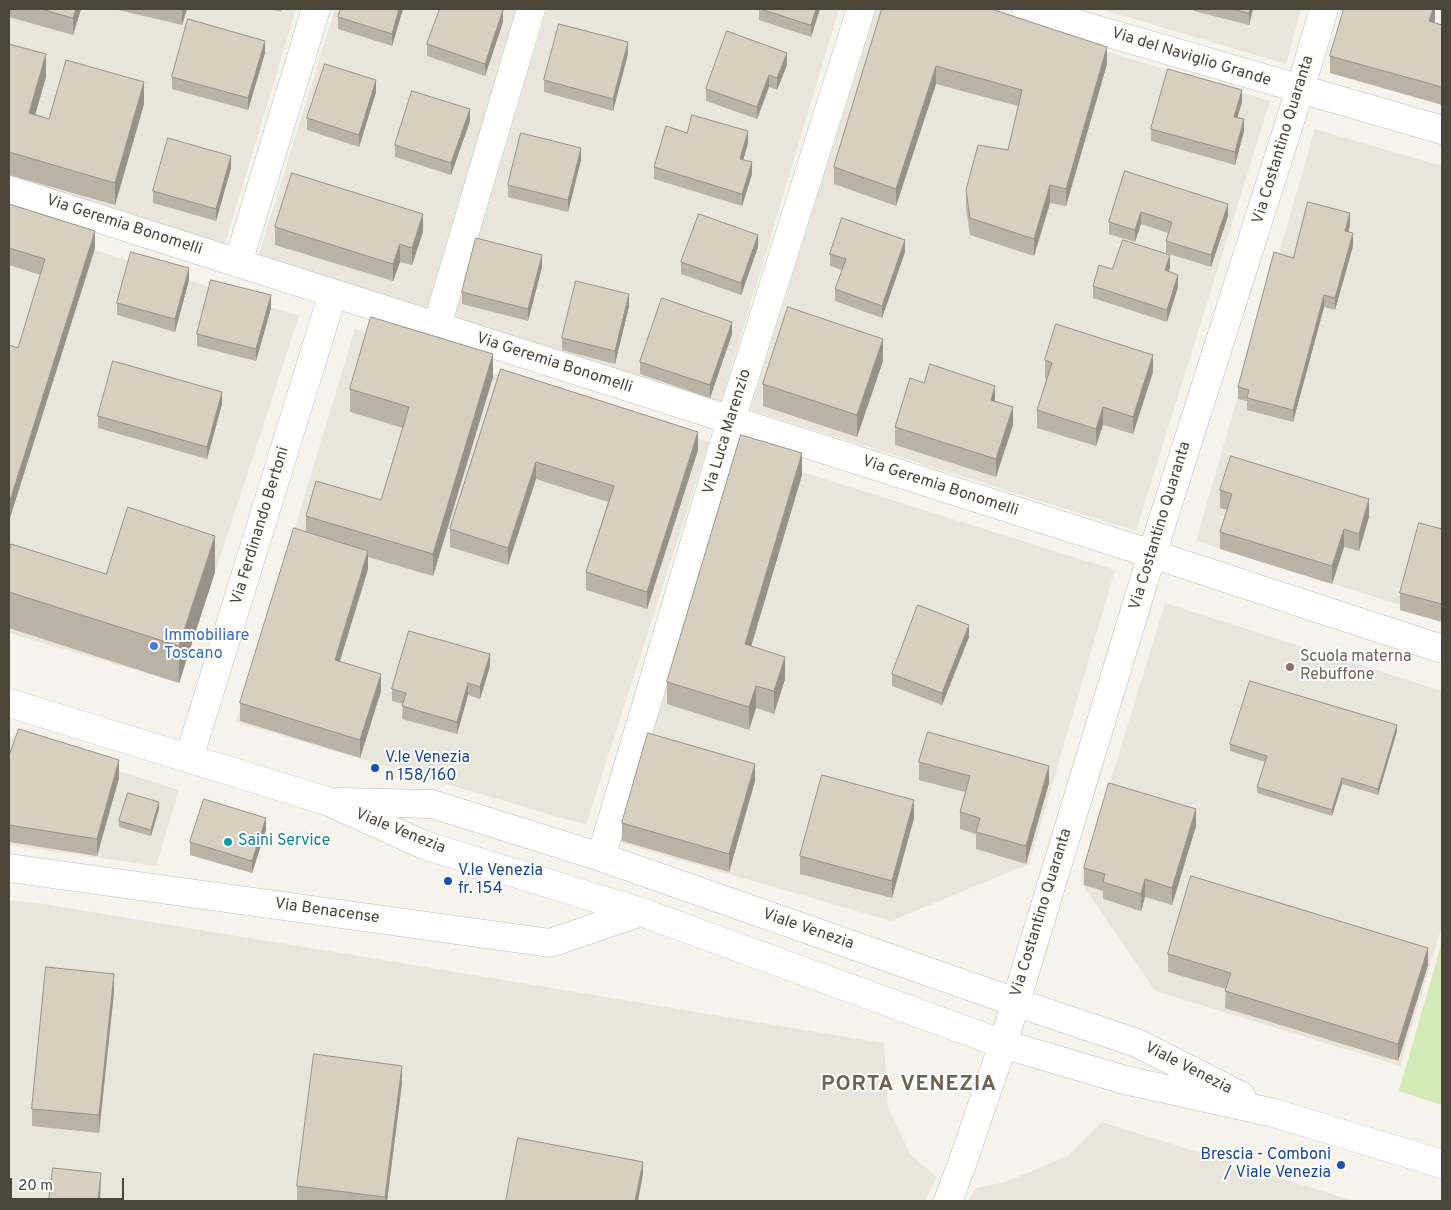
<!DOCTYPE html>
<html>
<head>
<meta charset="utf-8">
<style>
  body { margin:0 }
  #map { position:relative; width:1451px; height:1210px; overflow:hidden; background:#f6f3ec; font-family:Overpass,sans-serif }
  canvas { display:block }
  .frame { position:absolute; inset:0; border:10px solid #4b4439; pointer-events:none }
  .scale { position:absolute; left:10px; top:1178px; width:114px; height:22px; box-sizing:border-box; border:2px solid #4b4439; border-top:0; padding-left:6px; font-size:15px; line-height:18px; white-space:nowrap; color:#4b4439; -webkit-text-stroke:4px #fff; paint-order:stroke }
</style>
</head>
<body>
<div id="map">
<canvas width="1451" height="1210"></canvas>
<div class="frame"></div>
<div class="scale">20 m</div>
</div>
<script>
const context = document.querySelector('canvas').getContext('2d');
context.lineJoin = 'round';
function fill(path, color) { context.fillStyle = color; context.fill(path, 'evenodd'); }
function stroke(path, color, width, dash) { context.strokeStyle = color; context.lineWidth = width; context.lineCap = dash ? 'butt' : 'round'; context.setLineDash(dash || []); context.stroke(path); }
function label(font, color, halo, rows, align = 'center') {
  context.font = font + ' Overpass,sans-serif'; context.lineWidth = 4; context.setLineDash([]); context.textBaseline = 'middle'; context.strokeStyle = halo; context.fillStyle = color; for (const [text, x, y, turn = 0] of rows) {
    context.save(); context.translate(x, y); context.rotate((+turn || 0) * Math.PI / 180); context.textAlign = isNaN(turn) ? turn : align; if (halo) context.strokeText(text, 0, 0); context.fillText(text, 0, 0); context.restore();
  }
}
const residential = new Path2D(`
  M9,9H296L224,247L9,181Z
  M335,9H518L426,311L258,257Z
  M547,9H839L720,406L451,323Z
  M876,9H967L1270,101L1136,531L750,410Z
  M1100,9H1301L1286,64Z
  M1315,129L1442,166V618L1196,541Z
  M9,222L299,316L179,683L9,633Z
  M355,329L709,442L586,825L236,722Z
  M739,452L1115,570L1029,864L891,921L618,842Z
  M1165,603L1442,691V926L1400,1066L1155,991L1080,881Z
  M9,737L179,790L156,866L9,845Z
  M9,900L44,904L884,1043L888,1107L910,1154L937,1177L925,1201H9Z
  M1102,1122L1354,1201H968L976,1188L1005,1182L1068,1156Z`);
const green = new Path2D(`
  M1442,942V1105L1399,1091Z`);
const minor = new Path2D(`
  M1026,9L1442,130
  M9,190L1152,554L1442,649
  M238,263L316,9
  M437,326L531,9
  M9,703L327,801L424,845L641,912L1003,1044L1125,1080L1274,1113L1442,1164
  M189,758L333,293
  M339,802L432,804L601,857L1015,1002L1137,1043L1241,1096
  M601,857L731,420L861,9
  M9,868L550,943L641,912
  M948,1201L962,1164L1003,1044L1152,554L1300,90L1324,9`);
const wall = new Path2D(`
  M9,9H81L73,35L9,17Z
  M114,9H187L182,25Z
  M270,9H282L281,12Z
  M403,9L392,46L338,29V17Z
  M759,9H820L811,37L759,20Z
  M882,9L1107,64L1066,206L1050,203L1034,256L970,235L966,208V190L1008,150L1018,106L936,84L896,206L834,184V167Z
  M1194,9H1253L1249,25L1194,11Z
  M1435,9V20L1434,23L1442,25V105L1330,73V56Z
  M503,22L485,76L427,56V44Z
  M9,44L46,77L35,115L49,119L144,104L115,205L9,175Z
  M265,53L248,110L172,89V77Z
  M628,54L613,111L544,92V80Z
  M787,65L777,90L769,87L757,119L706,101V89Z
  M376,92L359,147L307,130V118Z
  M1242,102L1237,117L1244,131L1235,165L1151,141V129Z
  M470,121L451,175L395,157V145Z
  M687,133L748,143L743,160L752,174L742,206L654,179V167Z
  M581,160L568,212L508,197V185Z
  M231,168L216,221L153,203V191Z
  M1125,171L1228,216L1211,267L1166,253V241L1168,233L1141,224L1135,242L1109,234V222Z
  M9,204L95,248L9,521V345L18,348L41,275L9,265Z
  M1350,225L1348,232L1353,246L1335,310L1324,307L1293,422L1247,410V401L1238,399V387L1293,258Z
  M275,227L423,232L412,265L400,262L393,281L275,245Z
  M758,247L741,295L681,274V262Z
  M905,252L882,318L835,301V289L842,270L830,266V254Z
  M542,267L528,321L462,304V292Z
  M1170,268L1168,271L1178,287L1167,322L1093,298V286L1112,269Z
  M189,280L175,332L117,315V303Z
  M629,306L615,364L562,350V338Z
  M271,308L256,361L197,346V334Z
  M732,334L710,398L640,374V362Z
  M1045,360L1153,372L1133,434L1103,425L1096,446L1037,428V410L1047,379L1045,378Z
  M883,361L857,437L763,406V384Z
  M501,369L698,450L647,609L586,590V572L608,502L536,479L508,565L450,547V529Z
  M493,377L433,576L368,557V569L340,661L381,691L360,758L240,721V703L306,532V516L381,500L403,428L350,412V389Z
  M924,383L995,402L1013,425L996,477L895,445V427Z
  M222,404L207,459L98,428V416Z
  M802,475L751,646L785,679L774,714L756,708L749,730L667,704V682Z
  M1220,490L1369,517L1359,551L1344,547L1332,584L1220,549V532L1227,510L1220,508Z
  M1442,529V622L1400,610V593Z
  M9,551L106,574L215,572L179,683L9,628Z
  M969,637L942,705L892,686V674Z
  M490,666L480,699L468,695L457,734L402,719L403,704L392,701V689Z
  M1397,731L1378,795L1342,784L1332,816L1257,793V787L1265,762L1230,751V744Z
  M9,756L119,778L97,856L9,842Z
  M919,762L1049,783L1026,864L976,849V834L960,829V812L965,792L919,780Z
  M755,781L729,872L622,841V823Z
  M159,809L151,836L119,827V821Z
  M914,818L892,898L800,874V856Z
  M1196,826L1172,905L1145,897L1141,911L1103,899V891L1084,885V868Z
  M266,830L252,873L190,855V842Z
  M1168,954L1428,965L1398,1061L1225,1008L1226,989L1168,972Z
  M114,992L99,1133L32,1126V1109Z
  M402,1083L387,1201H297V1186Z`);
const shadedWall = new Path2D(`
  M76,9H81L73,35V18Z
  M182,9H187L182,25Z
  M399,9H403L392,46V34Z
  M816,9H820L811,37V25Z
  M1250,9H1253L1249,25V13Z
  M1433,9H1435V20L1429,39V21Z
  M503,10V22L485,76V64Z
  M265,41V53L248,110V98Z
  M628,42V54L613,111V99Z
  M1107,47V64L1066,206V189Z
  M787,53V65L777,90V78Z
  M46,54V77L29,136V113Z
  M936,66V84L896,206V189Z
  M769,75V87L757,119V107Z
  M376,80V92L359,147V135Z
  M144,82V104L115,205V183Z
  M1242,90V102L1234,129V117Z
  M470,109V121L451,175V163Z
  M1244,119V131L1235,165V152Z
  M748,131V143L740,171V159Z
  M581,148V160L568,212V200Z
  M231,156V168L216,221V209Z
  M752,162V174L742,206V194Z
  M1050,185V203L1034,256V239Z
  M1228,204V216L1211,267V255Z
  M1141,212V224L1135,242V230Z
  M1350,213V225L1345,243V231Z
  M423,214V232L412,265V248Z
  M95,231V248L9,521V504Z
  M1353,233V246L1335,310V298Z
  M758,235V247L741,295V283Z
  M905,240V252L882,318V306Z
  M400,244V262L393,281V264Z
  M542,255V267L528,321V309Z
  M1170,255V268L1165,282V270Z
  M189,268V280L175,332V319Z
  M1178,275V287L1167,322V310Z
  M629,294V306L615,364V351Z
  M271,295V308L256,361V349Z
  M1324,295V307L1293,422V410Z
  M732,322V334L710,398V385Z
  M883,339V361L857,437V415Z
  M493,354V377L433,576V554Z
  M1153,355V372L1133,434V417Z
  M995,386V403L991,400Z
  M222,392V404L207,459V447Z
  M1013,407V425L996,477V459Z
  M1103,407V425L1096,446V429Z
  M698,432V450L647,609V592Z
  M802,453V475L745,667V644Z
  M536,462V479L508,565V548Z
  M1369,499V517L1359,551V534Z
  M1344,529V547L1332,584V566Z
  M215,536V572L179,683V646Z
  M368,551V569L335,677V660Z
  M969,625V637L942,705V693Z
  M490,654V666L480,699V687Z
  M785,657V679L774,714V691Z
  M381,674V691L360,758V740Z
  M468,683V695L457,734V722Z
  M756,686V708L749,730V707Z
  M1397,725V731L1378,795V789Z
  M119,760V778L97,856V839Z
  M755,764V781L729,872V854Z
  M1049,766V783L1026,864V846Z
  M1342,778V784L1332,816V810Z
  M914,800V818L892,898V881Z
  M159,802V809L151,836V830Z
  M1196,809V826L1172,905V888Z
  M266,818V830L252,873V861Z
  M1145,879V897L1141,911V894Z
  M1428,948V965L1398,1061V1044Z
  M114,974V992L99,1133V1115Z
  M402,1066V1083L387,1201H385Z
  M643,1162V1174L638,1201H635Z
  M101,1173L100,1201H98Z`);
const building = new Path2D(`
  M42,9H76L73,18Z
  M341,9H399L392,34L338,17Z
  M440,9H501L503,10L485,64L427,44Z
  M761,9H816L811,25Z
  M882,9H991L1107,47L1066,189L1050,185L1034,239L970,218L966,190L978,145L1008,150L1022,90L936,66L896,189L834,167Z
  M1233,9H1250L1249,13Z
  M1344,9H1433L1429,21L1442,25V87L1330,56Z
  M188,19L265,41L248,98L172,77Z
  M559,24L628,42L613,99L544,80Z
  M727,31L787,53L777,78L769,75L757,107L706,89Z
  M9,44L46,54L29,113L49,119L66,60L144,82L115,183L9,152Z
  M325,64L376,80L359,135L307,118Z
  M1168,69L1242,90L1234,117L1244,119L1235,152L1151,129Z
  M412,91L470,109L451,163L395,145Z
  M692,115L748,131L740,159L752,162L742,194L654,167L666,126L687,133Z
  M521,133L581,148L568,200L508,185Z
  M168,138L231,156L216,209L153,191Z
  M1125,171L1228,204L1211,255L1166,241L1172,222L1141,212L1135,230L1109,222Z
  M292,173L423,214L412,248L400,244L393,264L275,227Z
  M1308,202L1350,213L1345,231L1353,233L1335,298L1324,295L1293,410L1247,398L1249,390L1238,387L1274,252L1293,258Z
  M9,204L95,231L9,504V345L18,348L45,259L9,248Z
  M699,214L758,235L741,283L681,262Z
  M842,218L905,240L882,306L835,289L846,259L830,254Z
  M476,238L542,255L528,309L462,292Z
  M1123,240L1170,255L1165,270L1178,275L1167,310L1093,286L1099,265L1112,269Z
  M131,252L189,268L175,319L117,303Z
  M211,280L271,295L256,349L197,334Z
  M576,281L629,294L615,351L562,338Z
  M662,298L732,322L710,385L640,362Z
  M788,307L883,339L857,415L763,384Z
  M371,317L493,354L433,554L306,516L316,481L381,500L409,407L350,389Z
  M1056,324L1153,355L1133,417L1103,407L1096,429L1037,410L1052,363L1045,360Z
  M113,361L222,392L207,447L98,416Z
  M930,364L995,386L991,400L1013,407L996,459L895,427L910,378L924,383Z
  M501,369L698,432L647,592L586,572L614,486L536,462L508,548L450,529Z
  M741,435L802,453L745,644L785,657L774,691L756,686L749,707L667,682Z
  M1231,456L1369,499L1359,534L1344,529L1332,566L1220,532L1232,494L1220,490Z
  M128,507L215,536L179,646L9,592V551L11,544L106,574Z
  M1419,523L1442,529V604L1400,593Z
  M294,528L368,551L335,660L381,674L360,740L240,703Z
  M918,605L969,625L942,693L892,674Z
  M409,631L490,654L480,687L468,683L457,722L402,706L406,693L392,689Z
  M1250,681L1397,725L1378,789L1342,778L1332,810L1257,787L1267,756L1230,744Z
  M19,729L119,760L97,839L9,825V756Z
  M928,732L1049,766L1026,846L976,832L980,818L960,812L970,776L919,762Z
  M648,733L755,764L729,854L622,823Z
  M822,775L914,800L892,881L800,856Z
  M1109,783L1196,809L1172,888L1145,879L1141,894L1103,882L1105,874L1084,868Z
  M128,793L159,802L151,830L119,821Z
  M204,799L266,818L252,861L190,842Z
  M1191,876L1428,948L1398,1044L1225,991L1231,973L1168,954Z
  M46,967L114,974L99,1115L32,1109Z
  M314,1054L402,1066L385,1197L297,1186Z
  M518,1138L643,1162L635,1201H506Z
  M53,1168L101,1173L98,1201H49Z`);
const markers = [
  [154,646,5,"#3f7fe0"],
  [1290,667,5,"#8d6e63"],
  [375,768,5,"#1a4fb4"],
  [228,842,5,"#0f9aa8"],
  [448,881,5,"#1a4fb4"],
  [1341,1165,5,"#1a4fb4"]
];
const streetNames = [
  ["Via del Naviglio Grande",1191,58,17],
  ["Via Costantino Quaranta",1284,140,-73],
  ["Via Geremia Bonomelli",124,226,18],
  ["Via Geremia Bonomelli",554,364,18],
  ["Via Luca Marenzio",728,432,-73],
  ["Via Geremia Bonomelli",940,487,18],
  ["Via Ferdinando Bertoni",261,526,-73],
  ["Via Costantino Quaranta",1161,526,-73],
  ["Viale Venezia",400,832,22],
  ["Via Benacense",327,912,8],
  ["Via Costantino Quaranta",1042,913,-73],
  ["Viale Venezia",808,930,19],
  ["Viale Venezia",1188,1069,27]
];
const shopNames = [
  ["Immobiliare",164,637],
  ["Toscano",164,655]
];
const educationNames = [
  ["Scuola materna",1300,658],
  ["Rebuffone",1300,676]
];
const transitNames = [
  ["V.le Venezia",385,759],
  ["n 158/160",385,777],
  ["V.le Venezia",458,872],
  ["fr. 154",458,890],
  ["Brescia - Comboni",1331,1156,"right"],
  ["/ Viale Venezia",1331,1174,"right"]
];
const cultureNames = [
  ["Saini Service",238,842]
];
const districtNames = [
  ["PORTA VENEZIA",909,1086]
];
fill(residential, '#eae5da');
fill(green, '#d2eab5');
stroke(minor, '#c2bbae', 29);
stroke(minor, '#fff', 28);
fill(wall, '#bab2a6');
fill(shadedWall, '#979187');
fill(building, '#d8cfc1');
stroke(building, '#979187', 1);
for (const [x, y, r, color] of markers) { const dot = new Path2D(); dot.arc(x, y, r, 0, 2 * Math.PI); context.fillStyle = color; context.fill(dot); stroke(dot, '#fff', 2); }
label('16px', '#4b4439', '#fff', streetNames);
label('16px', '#366cbe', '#fff', shopNames, 'left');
label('16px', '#785e54', '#fff', educationNames, 'left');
label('16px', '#164399', '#fff', transitNames, 'left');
label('16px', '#0d838f', '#fff', cultureNames, 'left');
context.letterSpacing = '1px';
label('bold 21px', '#6e6250', '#fff', districtNames);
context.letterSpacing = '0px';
</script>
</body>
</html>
